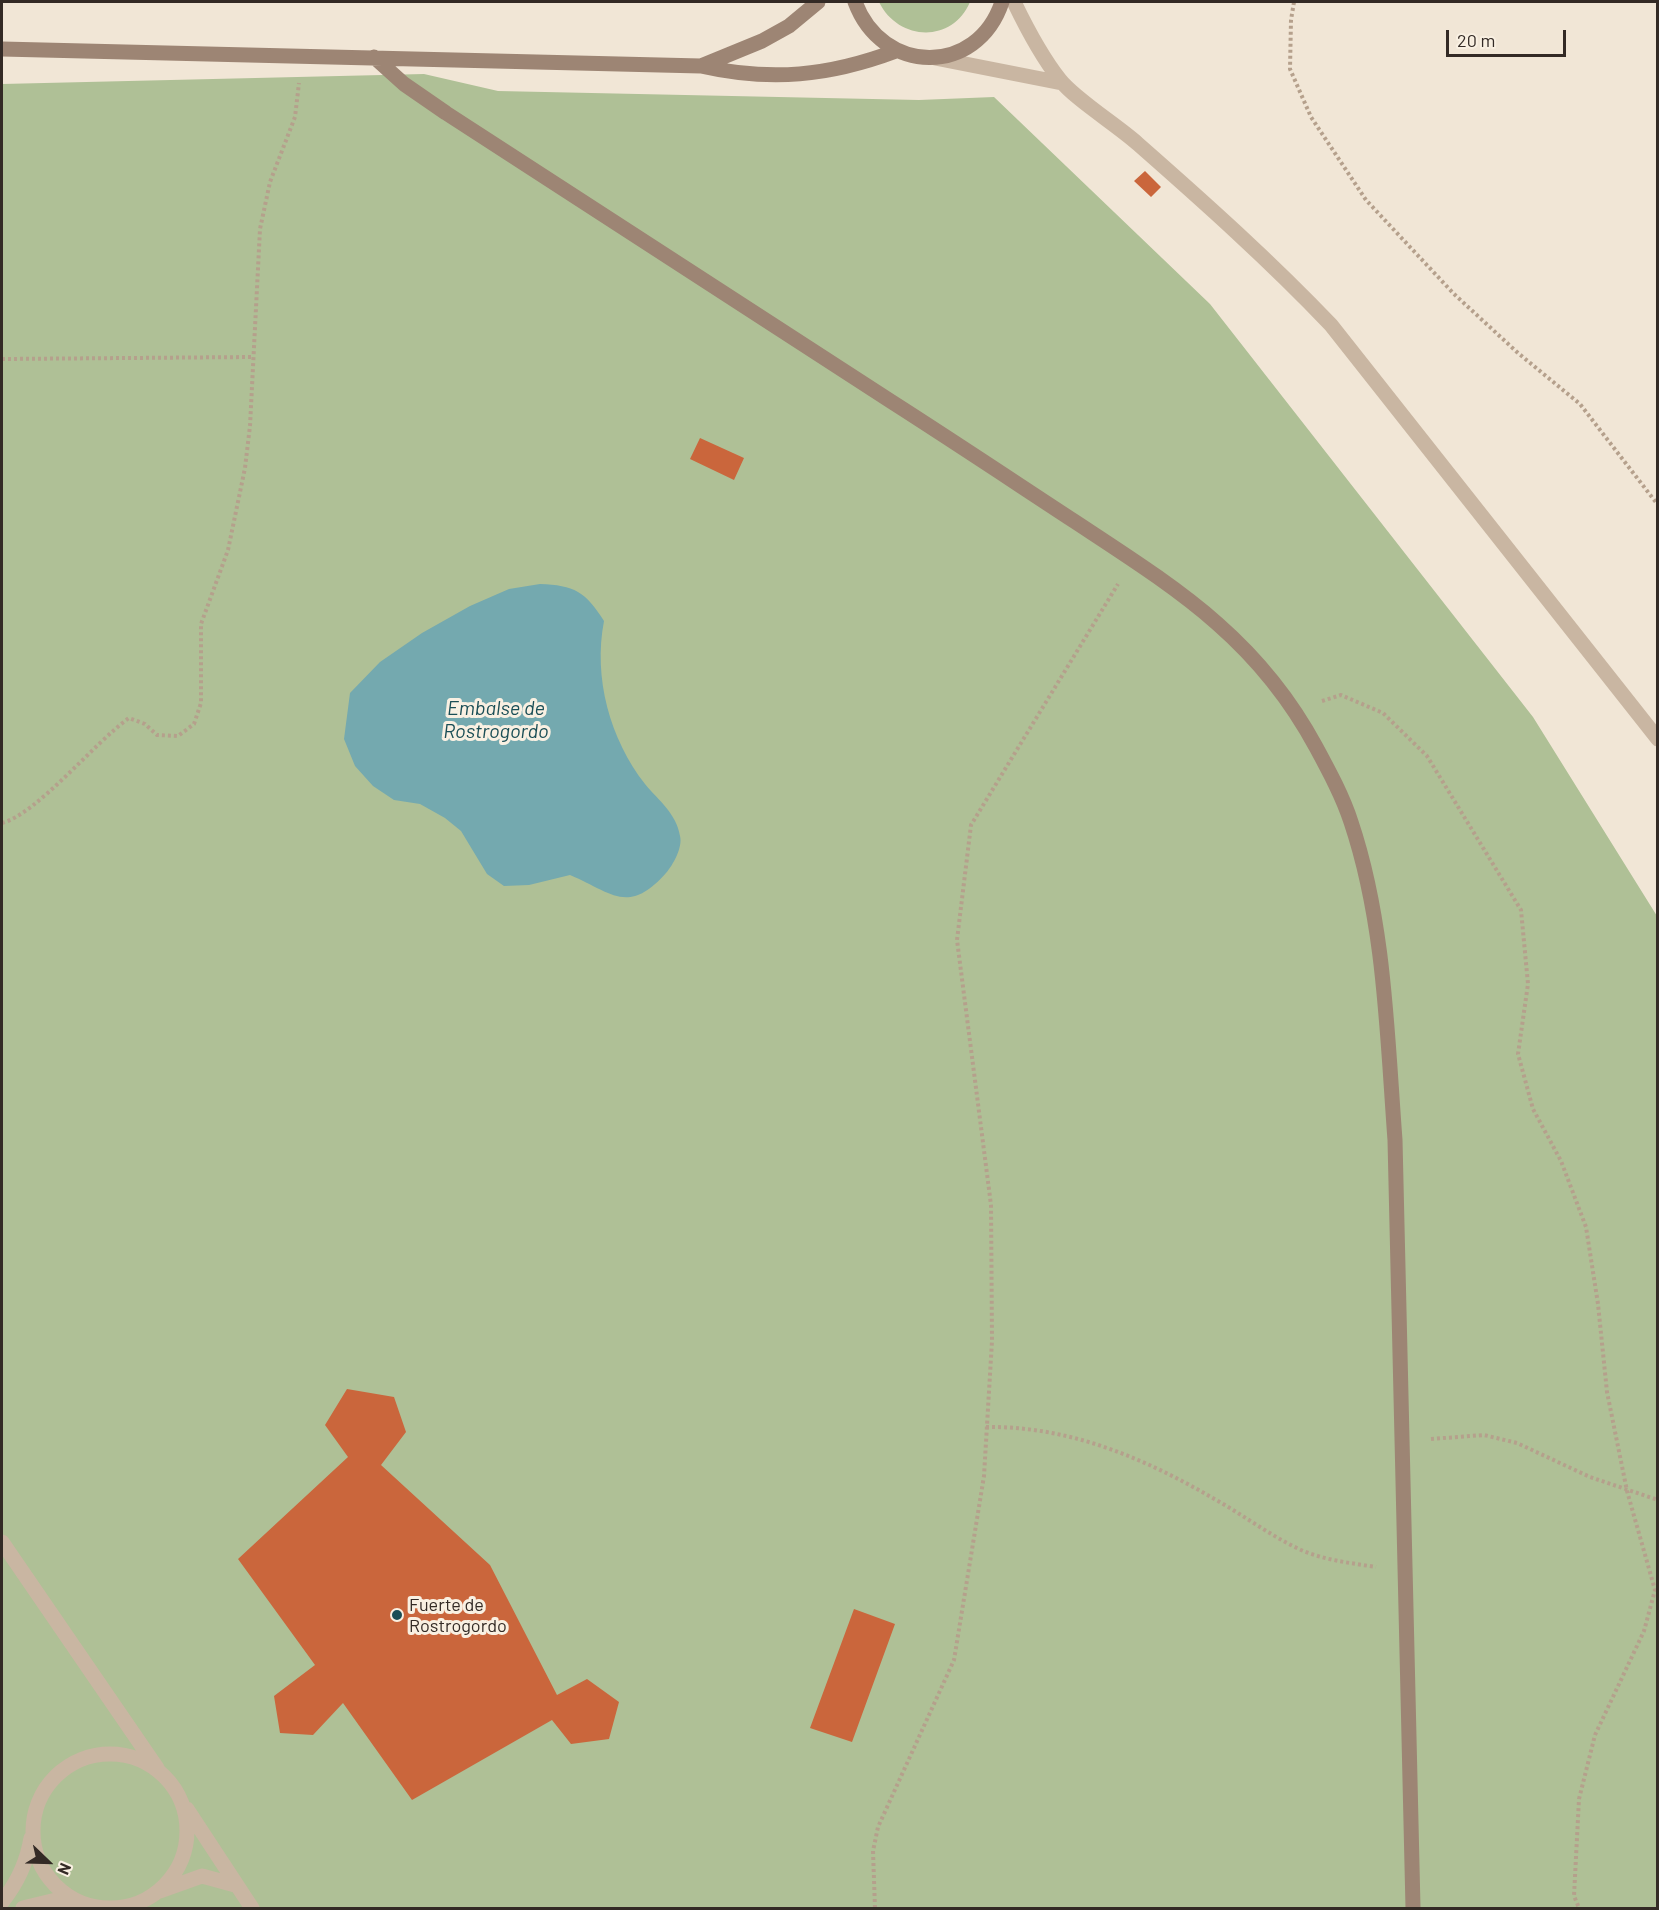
<!DOCTYPE html>
<html>
<head>
<meta charset="utf-8">
<style>
  body { margin:0 }
  #map { position:relative; width:1659px; height:1910px; overflow:hidden; background:#f1e6d6; font-family:Barlow,sans-serif }
  canvas { display:block }
  .frame { position:absolute; inset:0; border:3px solid #332a25; pointer-events:none }
  .north { position:absolute; left:18px; top:1832px; width:60px; height:60px; -webkit-text-stroke:4px #f9f0e2; paint-order:stroke; rotate:113deg; font-size:16px; font-weight:700; line-height:24px; text-align:center; color:#332a25 }
  .north::after { content:''; display:block; margin:auto; width:21px; height:27px; background:#332a25; clip-path:polygon(50% 0,100% 100%,50% 72%,0 100%) }
  .scale { position:absolute; left:1446px; top:30px; width:120px; height:27px; box-sizing:border-box; border:3px solid #332a25; border-top:0; padding-left:8px; font-size:18px; line-height:21px; white-space:nowrap; color:#332a25; -webkit-text-stroke:4px #f9f0e2; paint-order:stroke }
</style>
</head>
<body>
<div id="map">
<canvas width="1659" height="1910"></canvas>
<div class="frame"></div>
<div class="north">N</div>
<div class="scale">20 m</div>
</div>
<script>
const context = document.querySelector('canvas').getContext('2d');
context.lineJoin = 'round';
function fill(path, color) { context.fillStyle = color; context.fill(path, 'evenodd'); }
function stroke(path, color, width, dash) { context.strokeStyle = color; context.lineWidth = width; context.lineCap = dash ? 'butt' : 'round'; context.setLineDash(dash || []); context.stroke(path); }
function label(font, color, halo, rows, align = 'center') {
  context.font = font + ' Barlow,sans-serif'; context.lineWidth = 6; context.setLineDash([]); context.textBaseline = 'middle'; context.strokeStyle = halo; context.fillStyle = color; for (const [text, x, y, turn = 0] of rows) {
    context.save(); context.translate(x, y); context.rotate((+turn || 0) * Math.PI / 180); context.textAlign = isNaN(turn) ? turn : align; if (halo) context.strokeText(text, 0, 0); context.fillText(text, 0, 0); context.restore();
  }
}
const green = new Path2D(`
  M879,2H970C952,44 898,41 879,2Z
  M424,74L498,91L919,100L994,97L1210,304L1533,717L1657,916V1908H2V84Z`);
const water = new Path2D(`
  M540,584C574,585 586,592 604,621C593,678 610,739 645,784C659,801 676,813 680,836C683,847 673,865 666,873C628,916 611,892 570,875L529,885L504,886L487,874L461,831L445,818L420,804L394,800L373,786L355,766L344,739L350,693L380,662L422,633L470,606L509,589Z`);
const building = new Path2D(`
  M1145,171L1161,187L1151,197L1134,181Z
  M700,438L744,458L734,480L690,459Z
  M347,1389L394,1397L406,1432L381,1465L490,1565L557,1695L587,1679L619,1702L609,1739L571,1744L552,1720L412,1800L343,1703L313,1735L280,1733L274,1696L315,1665L238,1559L348,1457L325,1425Z
  M854,1609L895,1624L852,1742L810,1728Z`);
const path = new Path2D(`
  M1294,2L1291,20L1290,69L1311,117L1366,200L1454,294L1518,353L1580,404L1658,505
  M2,359L253,357
  M1322,701L1341,695L1383,713L1427,756L1521,910L1528,984L1518,1054L1533,1109L1561,1161L1586,1227L1598,1304L1607,1392L1627,1491L1655,1590L1644,1631L1595,1735L1579,1799L1574,1896L1579,1908
  M2,823C37,814 94,743 129,718L145,724L157,735L178,736L194,724L201,703V624L228,550L245,468L250,426L260,229L270,182L295,117L299,83
  M986,1427C1071,1426 1146,1459 1218,1501C1246,1517 1271,1536 1301,1550C1324,1560 1350,1563 1376,1567
  M1431,1439L1484,1435L1517,1443L1590,1477L1658,1500
  M875,1908L873,1851L878,1827L954,1660L984,1476L992,1341L991,1205L957,940L971,825L1118,584`);
const lane = new Path2D(`
  M1014,2C1027,29 1041,56 1060,80C1076,100 1117,125 1138,144C1204,202 1270,261 1331,325L1658,739
  M935,58L1062,83
  M2,1542L157,1768
  M33 1831a77 77 0 1 1 154 0a77 77 0 1 1-154 0Z
  M187,1809L252,1908
  M160,1891L202,1876L235,1885
  M2,1902C18,1882 27,1862 31,1838
  M23,1908L56,1900L76,1903`);
const secondary = new Path2D(`
  M855,2C882,75 977,77 1002,2
  M2,49L701,66C771,82 829,76 896,51
  M374,57L404,84L446,113C595,209 744,305 892,402C953,441 1013,481 1074,521C1174,587 1257,637 1316,747C1329,771 1343,797 1351,822C1385,923 1387,1035 1395,1140L1413,1908
  M701,66L762,41L789,26L818,2`);
const markers = [
  [397,1615,6,"#1a4e56"]
];
const poiNames = [
  ["Fuerte de",409,1605],
  ["Rostrogordo",409,1626]
];
const waterNames = [
  ["Embalse de",496,708],
  ["Rostrogordo",496,731]
];
fill(green, '#afc096');
fill(water, '#74a9af');
fill(building, '#ca663c');
stroke(path, '#b5a08c', 4, [3, 3]);
stroke(lane, '#c9b6a2', 15);
stroke(secondary, '#9d8574', 15);
for (const [x, y, r, color] of markers) { const dot = new Path2D(); dot.arc(x, y, r, 0, 2 * Math.PI); context.fillStyle = color; context.fill(dot); stroke(dot, '#f9f0e2', 2); }
label('18px', '#332a25', '#f9f0e2', poiNames, 'left');
label('italic 20px', '#1a4e56', '#f9f0e2', waterNames);
</script>
</body>
</html>
